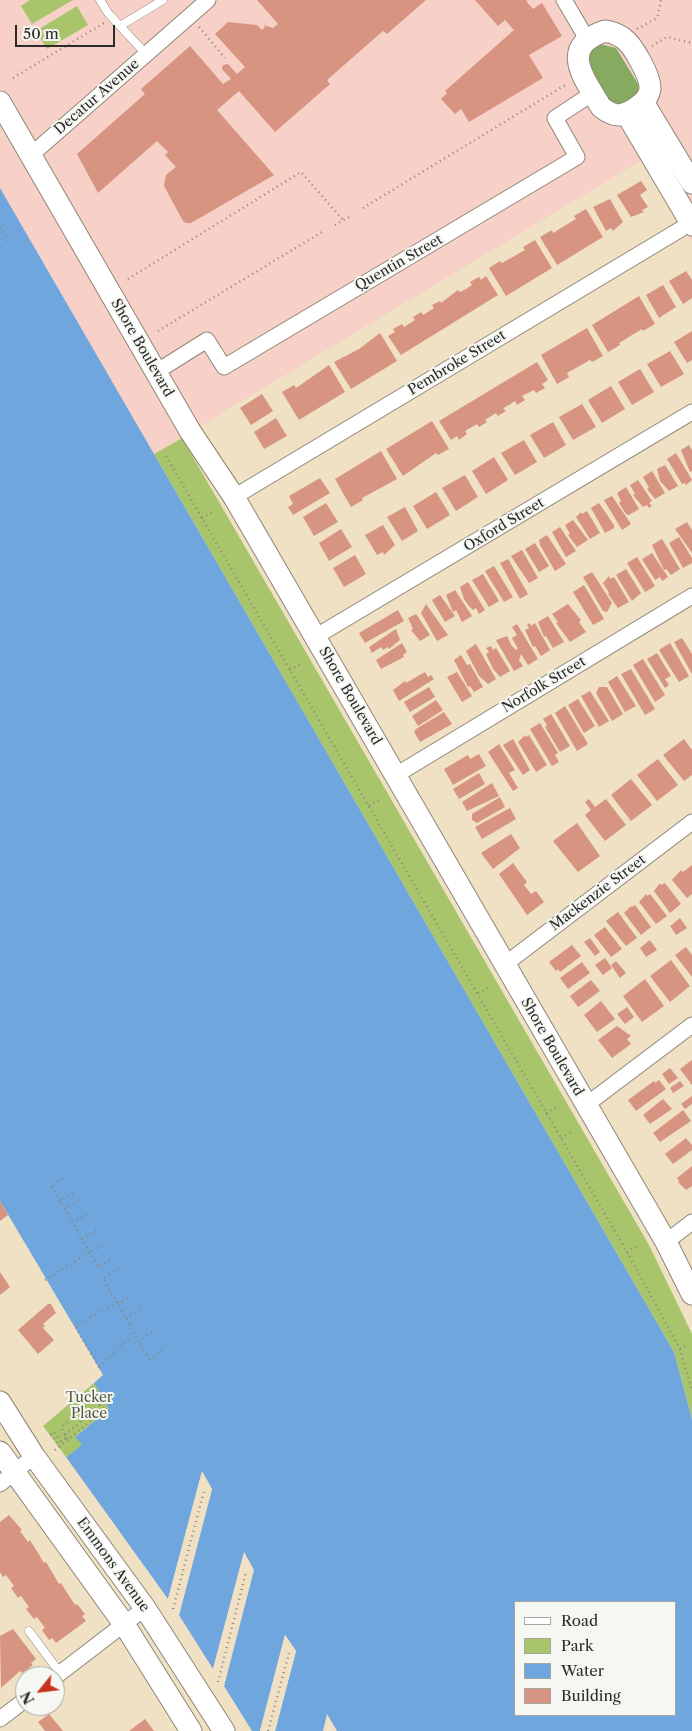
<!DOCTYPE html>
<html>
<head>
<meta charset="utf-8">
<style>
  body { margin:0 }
  #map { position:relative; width:692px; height:1731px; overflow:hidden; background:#f0e1c5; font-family:"Libre Caslon Text",serif }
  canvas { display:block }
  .legend { position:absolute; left:514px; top:1601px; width:162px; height:115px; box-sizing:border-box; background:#f6f6f2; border:1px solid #a5a5a2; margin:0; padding:6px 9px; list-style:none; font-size:15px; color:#2b2b2b }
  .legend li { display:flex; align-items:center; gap:10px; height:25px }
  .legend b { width:25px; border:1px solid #a5a5a2 }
  .north { position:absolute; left:15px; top:1666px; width:50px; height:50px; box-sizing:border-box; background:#f6f6f2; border:1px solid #a5a5a2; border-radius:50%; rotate:241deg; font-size:14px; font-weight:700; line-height:20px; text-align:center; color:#2b2b2b }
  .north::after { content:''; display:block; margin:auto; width:18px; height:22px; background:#c8321e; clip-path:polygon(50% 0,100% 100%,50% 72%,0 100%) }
  .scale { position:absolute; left:15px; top:25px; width:100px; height:22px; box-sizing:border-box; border:2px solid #2b2b2b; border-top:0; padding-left:6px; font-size:15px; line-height:18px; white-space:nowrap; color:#2b2b2b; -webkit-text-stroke:4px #f6f6f2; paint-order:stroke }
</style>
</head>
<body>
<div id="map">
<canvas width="692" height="1731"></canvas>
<ul class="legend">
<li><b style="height:6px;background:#fff"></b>Road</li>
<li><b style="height:14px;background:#a9c56b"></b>Park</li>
<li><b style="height:14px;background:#70a6de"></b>Water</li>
<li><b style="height:14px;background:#d69481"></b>Building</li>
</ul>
<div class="north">N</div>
<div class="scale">50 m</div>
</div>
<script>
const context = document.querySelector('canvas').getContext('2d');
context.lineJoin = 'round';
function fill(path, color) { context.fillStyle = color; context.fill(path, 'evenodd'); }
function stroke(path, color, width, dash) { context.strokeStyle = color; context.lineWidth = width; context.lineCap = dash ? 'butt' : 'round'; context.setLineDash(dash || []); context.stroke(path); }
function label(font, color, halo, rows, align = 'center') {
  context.font = font + ' "Libre Caslon Text",serif'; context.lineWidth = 4; context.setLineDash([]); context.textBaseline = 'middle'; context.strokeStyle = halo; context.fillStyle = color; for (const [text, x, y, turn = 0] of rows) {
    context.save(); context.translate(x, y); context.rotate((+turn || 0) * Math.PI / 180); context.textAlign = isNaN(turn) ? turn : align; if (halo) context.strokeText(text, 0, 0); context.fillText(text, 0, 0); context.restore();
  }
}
const built = new Path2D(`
  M0,0H692V242L642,160L154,454L0,188Z`);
const green = new Path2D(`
  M30,0H73L32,24L21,6Z
  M77,6L88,25L47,49L36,31Z
  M182,438L649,1245L692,1334V1419L674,1352L154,454Z
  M94,1383L109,1409L76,1436L83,1445L66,1457L43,1426Z`);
const forest = new Path2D(`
  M597,45H604L616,48L638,84L639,92L626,106L609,104L588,71V54Z`);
const water = new Path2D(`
  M0,188L674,1352L692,1419V1731H337L327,1714L323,1731H275L296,1651L285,1635L260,1731H252L224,1686L253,1571L244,1553L213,1669L179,1615L212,1489L202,1472L168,1599L66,1457L82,1445L75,1437L109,1409L94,1383L103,1375L0,1201ZM516,1602H676V1715H516Z`);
const pier = new Path2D(`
  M202,1471L212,1489L179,1615L177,1612L210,1489L203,1477L170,1601L168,1599Z
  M244,1552L254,1570L224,1686L222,1683L251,1571L245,1559L214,1671L213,1669Z
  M285,1635L296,1651L275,1731H272L294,1652L286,1641L262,1731H260Z`);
const building = new Path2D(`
  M257,0H426L387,34L383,31L327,80L330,84L275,132L239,91L217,110L274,175L191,223H186L183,221L164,186L166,175L176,167L165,155L168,152L157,141L98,193L77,154L145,94L141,89L190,46L223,84L231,79L222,69L223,65L228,64L237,74L245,67L215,34L228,22L257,25L262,30L265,27L264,25L273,28L278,24Z
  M475,0H528L526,1L533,9L542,3L562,36L529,55L543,78L469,122L461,109L455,114L441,99L447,93L445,91L514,30L505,20L498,26Z
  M641,181L647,190L640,195L648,207L642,210L644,212L631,217L617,195Z
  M610,199L623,222L613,231L611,228L606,231L593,207Z
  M586,209L603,237L557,265L540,237L552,230L553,233L576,219L574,216Z
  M535,240L552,268L506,296L489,268L500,261L502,263L525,250L523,247Z
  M686,271L692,280V298L683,304L669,281Z
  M486,276L498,295L401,355L388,336L395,332L393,329L402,324L404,327L415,320L413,317L421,312L423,315L434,308L432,305L440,301L441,303L458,290L460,292L466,289L472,285L470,282L479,277L481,280Z
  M663,285L676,307L659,318L646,295Z
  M639,296L655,324L643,331L642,329L619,343L620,345L608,352L592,325Z
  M587,328L603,356L592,362L590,360L567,373L569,377L557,384L541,355Z
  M692,331V360L687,363L674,342Z
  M380,333L397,361L351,389L334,362L359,349Z
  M670,351L684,374L661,387L647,364Z
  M537,362L548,380L542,384L545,388L536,393L534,390L522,396L525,400L517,405L515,401L509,405L503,408L506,411L498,416L496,413L485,420L487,422L479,427L477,424L465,431L467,434L459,440L457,436L451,440L439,421Z
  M329,365L345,392L299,420L282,392L294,385L296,388Z
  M640,369L654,392L632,405L618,382Z
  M611,386L625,409L602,423L588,400Z
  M262,394L273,411L251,425L240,408Z
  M582,404L596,427L573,440L559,417Z
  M276,418L287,436L264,449L254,432Z
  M432,421L449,449L438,455L436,453L403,476L386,449Z
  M553,422L566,445L544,458L530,435Z
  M524,440L537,462L515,475L501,453Z
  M689,445L692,450V471L690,472L681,450Z
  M381,451L397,479L362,498L363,500L351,507L335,479Z
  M676,453L692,480L686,485L685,483L682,484L667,459Z
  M494,457L508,480L486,494L472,471Z
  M665,465L678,486L669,491L660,481L657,469Z
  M652,471L665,493L655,499L647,489L649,488L643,477Z
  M465,475L478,497L456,511L442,488Z
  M320,478L330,493L293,515L288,507L293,504L289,496Z
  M638,480L652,501L649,503L652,506L649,508L647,505L643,507L633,495L635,494L630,485Z
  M626,487L639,509L629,515L626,514L619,503L621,501L617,493Z
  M436,492L450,515L427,529L413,506Z
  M612,496L631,524L622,530L604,500Z
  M326,503L338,522L314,536L303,517Z
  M599,503L614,525V528L605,533L591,508Z
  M405,507L418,531L402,541L387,517Z
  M587,511L600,533L590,539L576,517L581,512L582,514Z
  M573,520L588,540L577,547L568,535L570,534L565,525Z
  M687,522L692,530V553L675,529Z
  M383,525L395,545L384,555L383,552L377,555L365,535Z
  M560,527L576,551L566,557L552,532Z
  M341,529L352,547L329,561L319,543Z
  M547,535L566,564L555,571L540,545L539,540Z
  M679,537L692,558V563L683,568L669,543Z
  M662,539L680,569L671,575L666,569L664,570L652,545Z
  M535,543L549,566L539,572L525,549Z
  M522,550L538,578L529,583L511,556Z
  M652,553L668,577L662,581L660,577L655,580L642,559Z
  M355,555L366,574L344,587L333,568Z
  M637,557L655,586L645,592L627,563Z
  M508,559L528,594L520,599L500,563Z
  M494,566L513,597L504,602L485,571Z
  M626,569L641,593L632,601L616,575Z
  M592,572L612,603L607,612L603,611L583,577Z
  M483,574L499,601L489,607L472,580Z
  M609,576L610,579L614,577L629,602L618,608L608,594L609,593L603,583Z
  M468,582L485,610L479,614L476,608L473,610L468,605L464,599L460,587Z
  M584,585L604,619L593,625L573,592Z
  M455,590L472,616L462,622L456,610L453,612L446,595Z
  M440,595L455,616L445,622L432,600Z
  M426,604L448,635L437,641L421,613Z
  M568,604L581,620L579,622L586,632L570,642L556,623L558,622L552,614Z
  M398,610L404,621L365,643L359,633Z
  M416,614L430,635L420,641L411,630L413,629L408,618Z
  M548,616L564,642L553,648L546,636L544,637L538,622Z
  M530,623L531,626L535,623L550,650L541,656L535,646L533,647L525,630L529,628L527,625Z
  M517,624L538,659L528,665L521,654L519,660L523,666L514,671L496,640L507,636L512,646L516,650L518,649L512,638L517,635L512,627Z
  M396,629L400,640L389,649L388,647L383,650L381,647L372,653L369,647Z
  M682,638L692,654V674L674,642Z
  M402,643L407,652L403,655L404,657L381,669L376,660Z
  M670,643L689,676L679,682L659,650Z
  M476,644L496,679L488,684L479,676L466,651Z
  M491,646L493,650L496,648L510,671L500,677L493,669L486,654L489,652L486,648Z
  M657,653L671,676L665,679L669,685L665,688L647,659Z
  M461,655L467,665L470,664L483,687L474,692L470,686L468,687L454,660Z
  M643,659L665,695L655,702L633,665Z
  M631,669L655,709L645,715L621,674Z
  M425,672L428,677L431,675L434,679L399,701L393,690L405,681L406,683Z
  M457,672L472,696L462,702L447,677Z
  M617,676L636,706L625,712L608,682Z
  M429,687L435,697L410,712L404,702Z
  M599,687H607L623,714L612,721L596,693Z
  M590,691L609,721L599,727L581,696Z
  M578,699L595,726L584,733L568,705Z
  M436,700L443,710L418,726L412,716Z
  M565,706L588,744L577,751L555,713Z
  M444,712L452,724L420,742L414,732L416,729Z
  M551,714L570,746L560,752L545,727L547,725L543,719Z
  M540,723L558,753L555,755L559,762L552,766L530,729Z
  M525,735L526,737L529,735L547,765L536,772L518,742Z
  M513,739L530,770L523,775L503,745Z
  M684,739L692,750V775L684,781L663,755Z
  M499,744L515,770L509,773L518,788L513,791L488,752Z
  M479,754L486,766L453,785L444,769L468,755L470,759Z
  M658,759L678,785L657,801L637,775Z
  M479,773L485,784L459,799L453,789Z
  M631,779L652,805L631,821L611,795Z
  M492,783L499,796L467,811L462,802Z
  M500,797L505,807L477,823L472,820V814Z
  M589,799L595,807L606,799L626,825L605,841L585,815L591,810L585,802Z
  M510,808L516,819L482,839L475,827Z
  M577,823L600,856L578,872L553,841Z
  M511,834L520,848L493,869L481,853Z
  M513,863L527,882L524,885L531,894L536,891L544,902L527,915L499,874Z
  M692,865V894L687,898L672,880L681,870L683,872Z
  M660,883L661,885L665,883L681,904L670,913L654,891Z
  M646,894L647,896L650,894L667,916L656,924L639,902Z
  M635,905L651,927L641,935L624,913L631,906L632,907Z
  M618,912L637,938L626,946L606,921Z
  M680,918L687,928L676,935L670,926Z
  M605,927L622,949L611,957L594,935Z
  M590,938L600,952L595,956L584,942Z
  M650,940L657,950L646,957L640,948Z
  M572,945L581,956L560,972L558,969L556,971L549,962Z
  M686,947L692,955V977L675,955Z
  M605,958L612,968L603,975L595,965Z
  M671,960L690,986L670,1002L650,976Z
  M616,961L626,973L620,978L611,965Z
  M582,962L590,973L568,989L560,978Z
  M645,979L664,1006L642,1022L623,996Z
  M591,980L600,991L578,1007L570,996Z
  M601,1001L615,1019L597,1032L584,1015Z
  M627,1007L634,1017L625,1024L617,1014Z
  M617,1026L631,1036L627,1039L631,1044L612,1058L598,1040Z
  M692,1060V1085L680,1069Z
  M670,1068L678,1078L669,1084L662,1074Z
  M659,1080L666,1089L636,1111L628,1100L654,1081L655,1083Z
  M680,1081L684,1086L673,1093L670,1088Z
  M692,1096V1104L685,1109L681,1104Z
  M663,1099L672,1109L650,1124L643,1115Z
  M683,1110L691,1121L660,1142L653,1133Z
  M686,1138L692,1145V1150L673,1164L665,1154Z
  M692,1166V1186L686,1190L678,1182L679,1181L677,1178Z
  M0,1201L8,1215L0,1221Z
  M0,1272L10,1287L0,1295Z
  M48,1304H51L56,1313L43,1324L45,1326L43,1328L54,1340L38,1354L18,1330Z
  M9,1515L22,1530L20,1531L28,1542L30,1540L44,1563L46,1562L59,1584L61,1583L75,1605L77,1604L85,1614L82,1616L86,1621L56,1643L52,1638L49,1640L42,1630L45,1628L37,1617L34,1619L26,1609L29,1607L21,1596L18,1598L11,1588L14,1586L6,1575L3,1577L0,1572V1522Z
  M13,1629L36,1659L31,1663L33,1665L22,1673L20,1671L1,1688L0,1636Z
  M49,1714L63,1731H45L38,1722Z
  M145,1719L154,1731H129Z`);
const path = new Path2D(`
  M199,27L225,58
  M637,29L657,18L661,0
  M652,46L667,37L692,43
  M13,78L104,23
  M363,208L567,84
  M335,225L349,217
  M0,227L8,241
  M128,279L301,172L343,220
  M158,331L322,232
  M166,456L627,1252L680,1349L692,1390
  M202,518L214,511
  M290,670L302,663
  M369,805L381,799
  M478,993L490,987
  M546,1113L559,1106
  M561,1138L573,1131
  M67,1176L51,1185L98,1267L113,1258
  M59,1201L76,1192
  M64,1209L81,1200
  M72,1222L88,1214
  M82,1239L98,1230
  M627,1252L639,1245
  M118,1269L103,1278L151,1363
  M45,1280L105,1243
  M118,1304L135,1294
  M126,1318L140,1309
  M138,1341L154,1331
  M680,1349L688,1344
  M149,1360L164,1348
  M99,1367L75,1326L117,1302
  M99,1367L131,1337
  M65,1435L100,1405
  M60,1447L51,1434L54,1432L61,1441L67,1437
  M55,1450L104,1410L94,1398L61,1427L68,1440
  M173,1609L204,1491
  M218,1682L246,1572
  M268,1731L289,1653`);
const lane = new Path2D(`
  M100,0L108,13L146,54
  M120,26L163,0
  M29,1631L60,1673`);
const street = new Path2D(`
  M564,0L587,39
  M31,155L208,0
  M156,372L207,340L224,367L577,157L555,118L593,93
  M234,497L681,229
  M315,637L692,412
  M396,775L692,596
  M504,965L692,822
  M586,1105L692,1025
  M666,1242L692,1222
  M0,1484L34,1456
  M55,1677L145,1608
  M0,1719L25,1700`);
const secondary = new Path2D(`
  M605,31C612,32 617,34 623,38C633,45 651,77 650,89C649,101 630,114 619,115C612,115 606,111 601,107C584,78 558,47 605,31Z
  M0,102L190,431L234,497L666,1242L692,1294
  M643,102L692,183
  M626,113L692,225
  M0,1402L34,1456L145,1608L224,1731
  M0,1452L124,1624L191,1731`);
const streetNames = [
  ["Decatur Avenue",97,97,-41],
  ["Quentin Street",399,263,-30],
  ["Shore Boulevard",142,348,60],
  ["Pembroke Street",457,363,-31],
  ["Oxford Street",504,525,-31],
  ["Norfolk Street",544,685,-31],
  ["Shore Boulevard",350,696,60],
  ["Mackenzie Street",598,893,-37],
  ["Shore Boulevard",552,1047,60],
  ["Emmons Avenue",113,1565,54]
];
const parkNames = [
  ["Tucker",89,1398],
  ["Place",89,1414]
];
fill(built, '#f7d1c7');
fill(green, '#a9c56b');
fill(forest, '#86aa5f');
fill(water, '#70a6de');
fill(pier, '#f0e1c5');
fill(building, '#d69481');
stroke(lane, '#8e8678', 9);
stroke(street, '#8e8678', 17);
stroke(secondary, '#8e8678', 23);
stroke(path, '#8e8678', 2.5, [1, 4]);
stroke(lane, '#fff', 8);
stroke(street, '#fff', 15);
stroke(secondary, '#fff', 21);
label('14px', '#2b2b2b', '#f6f6f2', streetNames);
label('14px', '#51593e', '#f6f6f2', parkNames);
</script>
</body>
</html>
